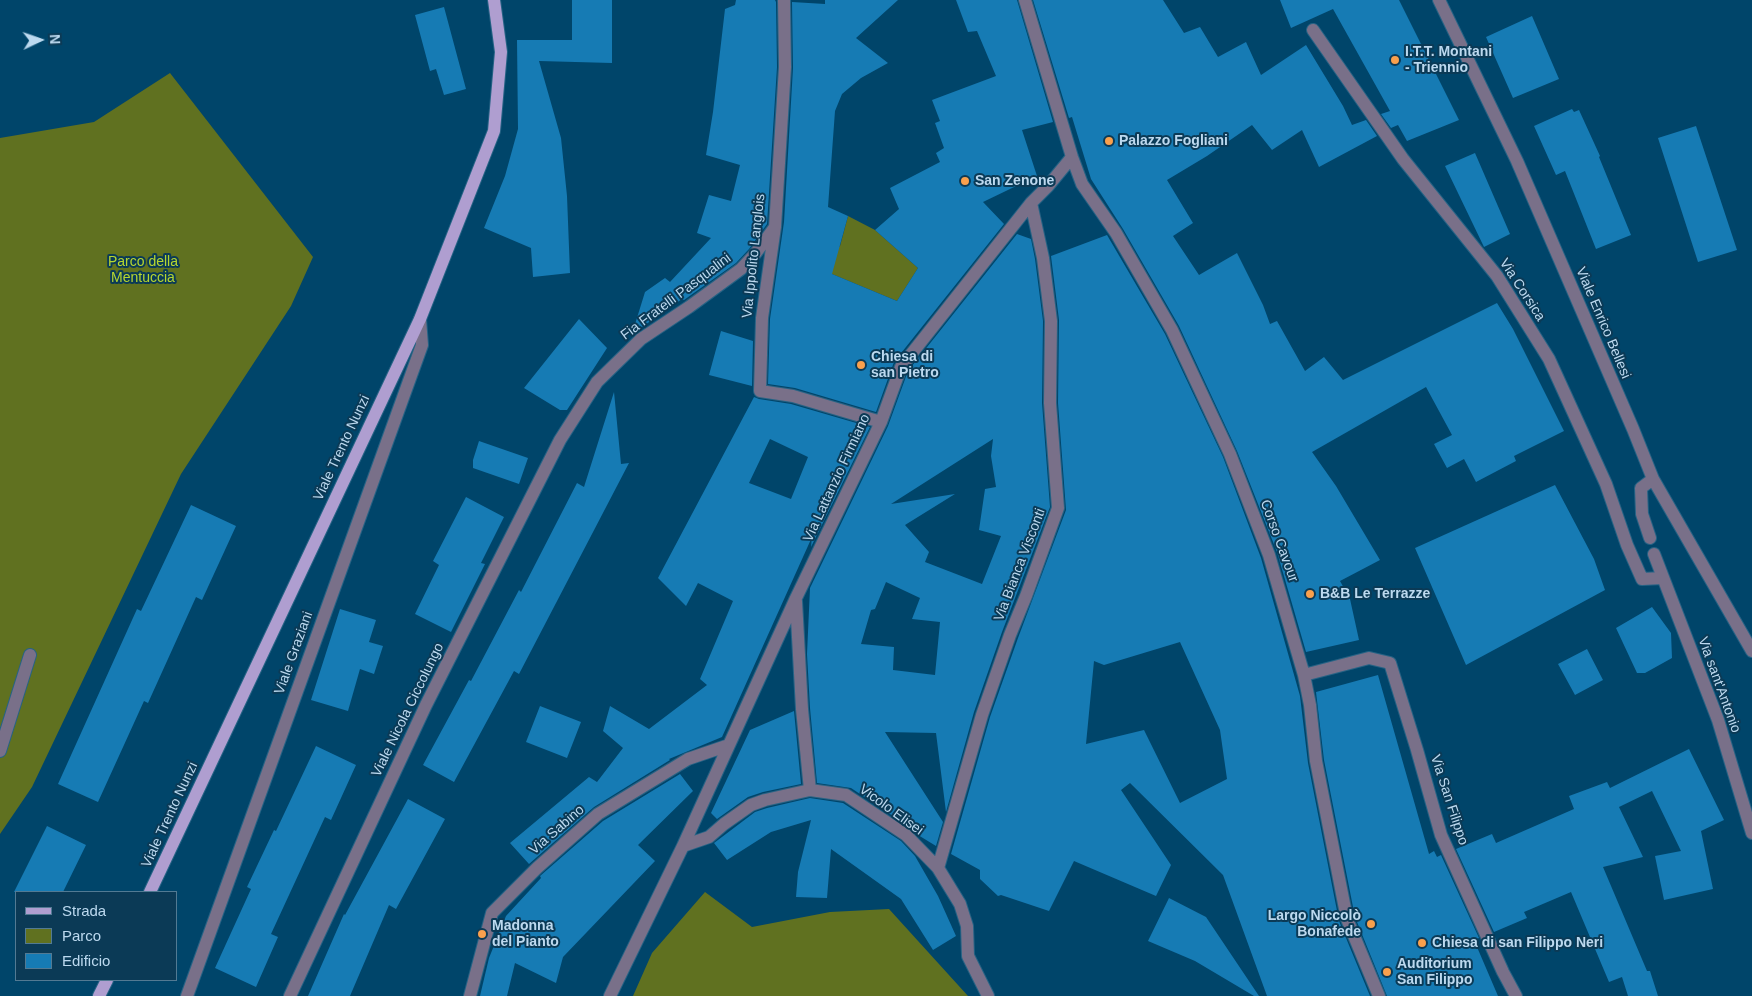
<!DOCTYPE html>
<html>
<head>
<meta charset="utf-8">
<style>
  body { margin:0 }
  #map { position:relative; width:1752px; height:996px; overflow:hidden; background:#00456a; font-family:Helvetica,sans-serif }
  canvas { display:block }
  .legend { position:absolute; left:15px; top:891px; width:162px; height:90px; box-sizing:border-box; background:#0b3a56; border:1px solid #527a93; margin:0; padding:6px 9px; list-style:none; font-size:15px; color:#bcd9ef }
  .legend li { display:flex; align-items:center; gap:10px; height:25px }
  .legend b { width:25px; border:1px solid #527a93 }
  .north { position:absolute; left:15px; top:15px; width:50px; height:50px; -webkit-text-stroke:4px #0b3a56; paint-order:stroke; rotate:87deg; font-size:14px; font-weight:700; line-height:20px; text-align:center; color:#bcd9ef }
  .north::after { content:''; display:block; margin:auto; width:18px; height:22px; background:#bcd9ef; clip-path:polygon(50% 0,100% 100%,50% 72%,0 100%) }
</style>
</head>
<body>
<div id="map">
<canvas width="1752" height="996"></canvas>
<ul class="legend">
<li><b style="height:6px;background:#af9ed0"></b>Strada</li>
<li><b style="height:14px;background:#607120"></b>Parco</li>
<li><b style="height:14px;background:#167bb4"></b>Edificio</li>
</ul>
<div class="north">N</div>
</div>
<script>
const context = document.querySelector('canvas').getContext('2d');
context.lineJoin = 'round';
function fill(path, color) { context.fillStyle = color; context.fill(path, 'evenodd'); }
function stroke(path, color, width, dash) { context.strokeStyle = color; context.lineWidth = width; context.lineCap = dash ? 'butt' : 'round'; context.setLineDash(dash || []); context.stroke(path); }
function label(font, color, halo, rows, align = 'center') {
  context.font = font + ' Helvetica,sans-serif'; context.lineWidth = 4; context.setLineDash([]); context.textBaseline = 'middle'; context.strokeStyle = halo; context.fillStyle = color; for (const [text, x, y, turn = 0] of rows) {
    context.save(); context.translate(x, y); context.rotate((+turn || 0) * Math.PI / 180); context.textAlign = isNaN(turn) ? turn : align; if (halo) context.strokeText(text, 0, 0); context.fillText(text, 0, 0); context.restore();
  }
}
const green = new Path2D(`
  M170,73L313,257L291,306L181,474L32,787L0,834V138L94,122Z
  M848,216L875,230L918,268L897,301L815,267L840,246Z
  M705,892L752,927L830,912L889,909L968,996H633L652,953Z`);
const building = new Path2D(`
  M572,0H612V63L539,61L561,138L567,196L570,273L533,277L531,248L484,228L505,176L518,129L517,40H572Z
  M736,0H775L776,2L777,67L767,224L749,249L736,263L684,300L682,299L632,334L645,292L665,278L670,282L711,238L697,233L709,195L731,201L740,165L706,155L713,112L725,9L735,5Z
  M825,0H898L856,38L888,63L861,78L842,94L835,111L828,207L848,216L832,274L897,301L918,268L875,230L899,209L890,188L940,162L936,153L944,148L935,123L940,121L932,100L996,76L977,31L968,32L956,0H1017L1053,122L1022,130L1037,176L983,202L1004,224L894,362L876,412L795,388L768,384L770,319L784,222L793,68L792,2L825,4Z
  M1033,0H1163L1184,33L1200,27L1218,57L1246,42L1261,75L1306,45L1343,106L1352,125L1366,120L1377,136L1319,167L1302,130L1272,150L1252,125L1207,156L1167,180L1193,223L1173,236L1199,275L1237,253L1263,305L1270,324L1277,321L1305,371L1324,357L1343,380L1497,303L1513,329L1564,431L1514,456L1516,461L1476,482L1464,459L1447,468L1434,444L1452,435L1426,387L1312,452L1336,486L1380,560L1340,581L1350,599L1359,640L1306,652L1277,552L1237,451L1179,326L1123,229L1091,179L1072,117L1069,118Z
  M1280,0H1399L1459,120L1407,141L1398,125L1391,128L1381,114L1390,111L1333,9L1291,28Z
  M444,7L466,89L444,95L436,69L430,71L415,15Z
  M1532,16L1559,79L1513,98L1486,37Z
  M1572,109L1574,112L1579,110L1600,156L1599,157L1631,235L1596,249L1565,171L1556,175L1534,126Z
  M1696,126L1737,250L1698,262L1658,138Z
  M1475,153L1510,234L1484,247L1445,166Z
  M1017,234L1031,239L1035,259L1043,321L1042,403L1050,507L1002,632L974,712L946,812L936,733L885,732L943,822L936,846L918,835L911,828L851,788L817,783L810,708L807,654L810,588L888,426L908,371ZM993,439L991,456L996,487L985,489L979,530L1001,536L982,584L925,562L929,552L905,525L955,494L891,504ZM886,582L920,598L912,619L940,622L935,675L893,670L894,647L861,644L871,610L875,609Z
  M1107,235L1165,334L1223,457L1261,558L1300,696L1308,763L1339,921L1370,996H1267L1223,875L1130,783L1121,790L1171,865L1156,896L1074,861L1049,911L1001,895L998,896L980,879V870L951,854L990,717L1018,638L1066,510L1058,403L1059,320L1051,256ZM1180,642L1220,730L1227,779L1180,803L1144,730L1086,744L1094,661L1104,665Z
  M579,319L607,348L567,410H560L524,388Z
  M721,331L753,341L752,386L709,375Z
  M614,392L621,464L629,463L519,674L514,671L454,782L423,765L469,680L471,681L519,590L521,592L577,483L584,487Z
  M754,397L759,399L791,404L870,427L811,547L812,537L722,737L669,759L670,760L594,807L529,864L510,843L589,777L597,782L623,748L603,731L610,706L649,729L707,685L700,679L733,601L698,583L686,606L658,578ZM770,439L808,457L791,499L749,483Z
  M479,441L528,458L519,484L473,468V460Z
  M1555,485L1594,559L1605,590L1466,665L1415,548Z
  M466,497L504,517L481,563L485,564L451,632L415,614L439,565L433,561Z
  M191,505L236,526L202,600L196,597L148,703L144,701L98,802L58,784L137,609L141,611Z
  M1652,607L1671,633L1672,658L1645,673H1637L1616,628Z
  M340,609L376,620L369,642L383,646L374,674L360,669L348,711L311,700Z
  M1587,649L1603,680L1575,695L1558,664Z
  M1378,675L1429,854L1434,851L1437,857L1441,855L1479,938L1474,940L1498,996H1387L1355,917L1324,760L1316,692Z
  M540,706L581,722L567,758L526,742Z
  M794,711L801,784L763,792L748,797L717,819L711,813L750,730Z
  M316,746L356,765L331,820L325,817L271,934L278,937L256,987L215,968L251,889L247,887L274,830L276,831Z
  M1689,749L1724,820L1701,831L1713,889L1664,900L1655,856L1681,851L1652,791L1619,807L1643,857L1603,867L1647,971H1650L1658,996H1628L1622,977L1609,982L1571,892L1524,912L1527,918L1494,932L1456,849L1492,834L1496,843L1574,809L1569,796L1607,782L1610,788Z
  M680,774L693,791L638,845L655,861L563,957L556,983L515,963L507,996H480L489,958L506,916L541,878L540,876L603,821Z
  M810,798L843,803L901,841L915,856L938,896L956,936L933,950L901,899L831,849L827,898L796,897L798,872L811,820L771,832L727,860L714,843L755,812L767,808Z
  M408,799L445,819L396,909L389,905L350,996H308L344,914L345,915Z
  M47,826L86,845L63,892H14Z
  M1169,898L1206,917L1259,996H1254L1195,961L1148,941Z`);
const minor = new Path2D(`
  M784,0L785,67L775,227L762,318L760,391L793,396L881,422
  M1025,0L1072,157L1082,184L1116,233L1172,330L1230,454L1269,555L1304,675L1310,705L1316,761L1347,919L1379,996
  M1439,0L1517,161L1633,429L1653,479L1752,651
  M1313,30L1403,159L1497,276L1549,359L1606,484L1627,545L1642,579L1663,578
  M1650,538L1642,514L1641,488L1653,479
  M1654,554L1718,720L1752,833
  M796,601L802,709L810,790
  M1304,675L1369,658L1390,663L1417,750L1441,835L1503,972L1516,996
  M0,751L30,655
  M683,846L709,837L724,824L751,805L765,800L810,790L846,795L906,835L938,868L960,904L967,926L968,956L988,996
  M938,868L982,715L1010,635L1026,596L1058,508L1050,403L1051,321L1043,258L1031,203
  M187,996L422,345L420,319
  M290,996L426,705L560,440L597,382L641,339L689,307L741,269L755,254L775,227
  M470,996L492,913L537,868L598,814L688,759L729,745
  M610,996L683,846L796,598L881,422L901,367L1031,203L1048,186L1072,157`);
const major = new Path2D(`
  M150,892L420,319L494,131L501,52L494,0
  M99,996L107,980`);
const markers = [
  [1395,60,5,"#f9a04d"],
  [1109,141,5,"#f9a04d"],
  [965,181,5,"#f9a04d"],
  [861,365,5,"#f9a04d"],
  [1310,594,5,"#f9a04d"],
  [1371,924,5,"#f9a04d"],
  [482,934,5,"#f9a04d"],
  [1422,943,5,"#f9a04d"],
  [1387,972,5,"#f9a04d"]
];
const poiNames = [
  ["I.T.T. Montani",1405,52],
  ["- Triennio",1405,68],
  ["Palazzo Fogliani",1119,141],
  ["San Zenone",975,181],
  ["Chiesa di",871,357],
  ["san Pietro",871,373],
  ["B&B Le Terrazze",1320,594],
  ["Largo Niccolò",1361,916,"right"],
  ["Bonafede",1361,932,"right"],
  ["Madonna",492,926],
  ["del Pianto",492,942],
  ["Chiesa di san Filippo Neri",1432,943],
  ["Auditorium",1397,964],
  ["San Filippo",1397,980]
];
const streetNames = [
  ["Via Ippolito Langlois",754,256,-84],
  ["Via Corsica",1522,290,57],
  ["Fia Fratelli Pasqualini",676,297,-37],
  ["Viale Enrico Bellesi",1603,323,67],
  ["Viale Trento Nunzi",342,448,-65],
  ["Via Lattanzio Firmiano",837,478,-65],
  ["Corso Cavour",1279,541,70],
  ["Via Bianca Visconti",1020,565,-69],
  ["Viale Graziani",294,653,-70],
  ["Via sant'Antonio",1719,685,70],
  ["Viale Nicola Ciccolungo",408,710,-64],
  ["Via San Filippo",1449,800,72],
  ["Vicolo Elisei",891,810,36],
  ["Viale Trento Nunzi",170,815,-65],
  ["Via Sabino",557,830,-41]
];
const parkNames = [
  ["Parco della",143,262],
  ["Mentuccia",143,278]
];
fill(green, '#607120');
fill(building, '#167bb4');
stroke(minor, '#266385', 14);
stroke(major, '#266385', 14);
stroke(minor, '#797089', 12);
stroke(major, '#af9ed0', 12);
for (const [x, y, r, color] of markers) { const dot = new Path2D(); dot.arc(x, y, r, 0, 2 * Math.PI); context.fillStyle = color; context.fill(dot); stroke(dot, '#0b3a56', 2); }
label('bold 14px', '#bcd9ef', '#0b3a56', poiNames, 'left');
label('14px', '#bcd9ef', '#0b3a56', streetNames);
label('14px', '#b6d630', '#0b3a56', parkNames);
</script>
</body>
</html>
